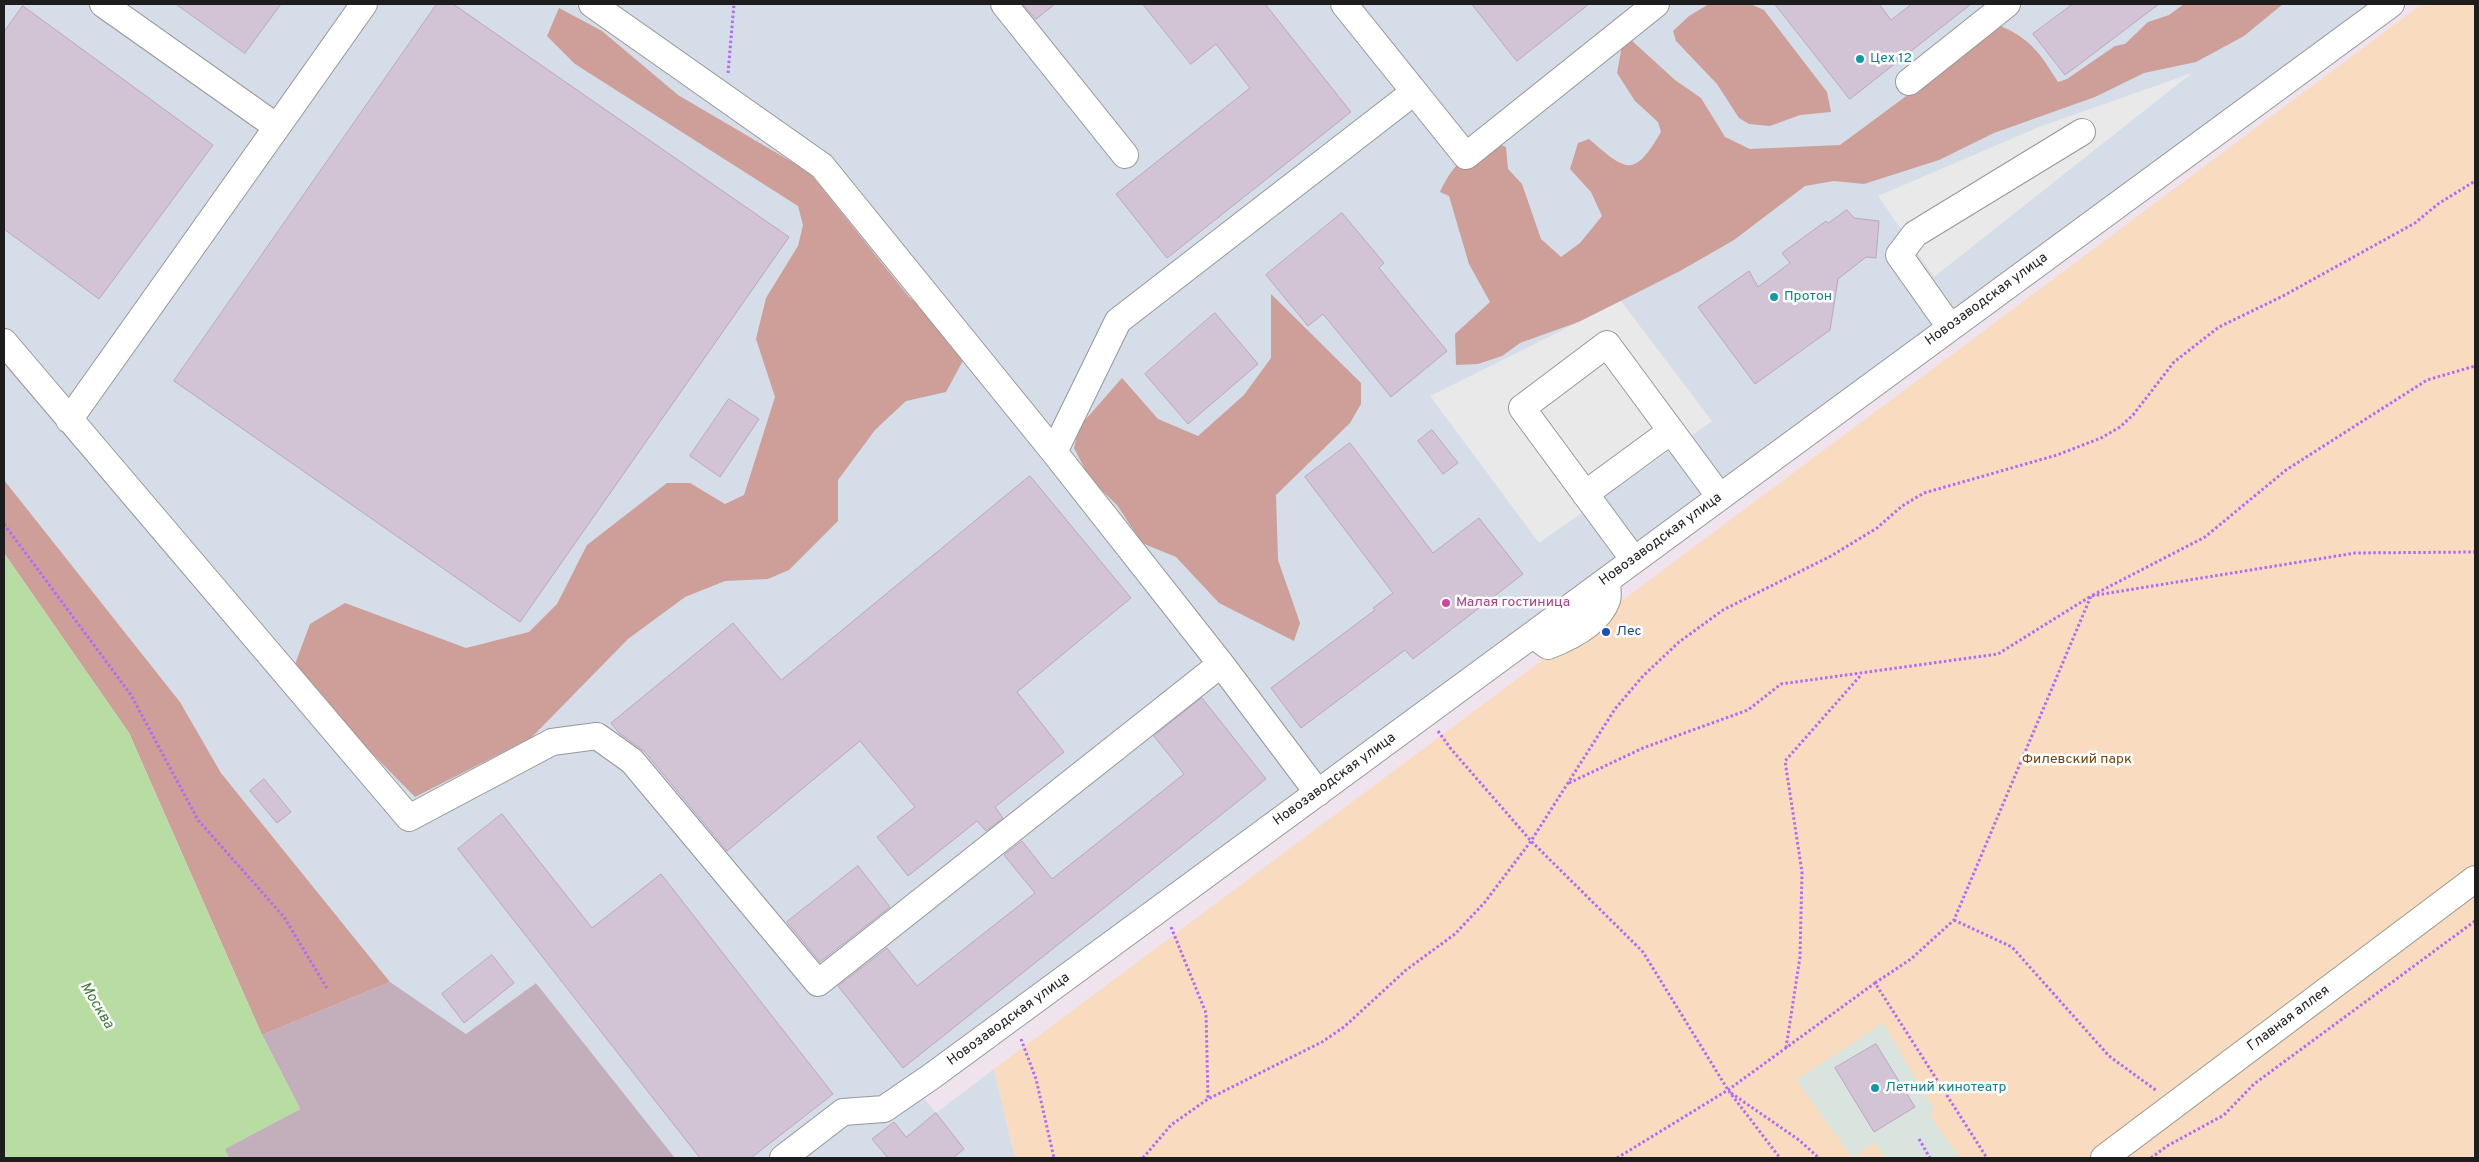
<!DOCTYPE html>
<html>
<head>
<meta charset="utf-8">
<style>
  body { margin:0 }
  #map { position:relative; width:2479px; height:1162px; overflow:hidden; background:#efe3ee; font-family:Overpass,sans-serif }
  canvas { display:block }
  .frame { position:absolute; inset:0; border:5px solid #1d1d1d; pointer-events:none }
</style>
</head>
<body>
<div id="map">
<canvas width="2479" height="1162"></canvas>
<div class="frame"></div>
</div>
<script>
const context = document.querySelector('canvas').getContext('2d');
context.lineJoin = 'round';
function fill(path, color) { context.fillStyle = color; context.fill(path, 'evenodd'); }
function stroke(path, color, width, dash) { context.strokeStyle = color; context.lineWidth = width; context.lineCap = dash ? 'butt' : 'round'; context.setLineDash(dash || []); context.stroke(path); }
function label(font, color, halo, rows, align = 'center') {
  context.font = font + ' Overpass,sans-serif'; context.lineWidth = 5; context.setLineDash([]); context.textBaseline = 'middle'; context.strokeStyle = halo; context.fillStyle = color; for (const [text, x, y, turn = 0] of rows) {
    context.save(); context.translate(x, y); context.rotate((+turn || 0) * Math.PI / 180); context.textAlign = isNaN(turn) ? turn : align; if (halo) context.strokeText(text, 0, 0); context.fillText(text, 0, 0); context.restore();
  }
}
const industrial = new Path2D(`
  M4,4H2379L911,1082L936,1113L994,1069L1015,1158H675L536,983L466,1034L390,982L221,773L180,702L4,480Z`);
const construction = new Path2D(`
  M390,982L466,1034L536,983L675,1158H229L224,1149L300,1109L262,1035Z`);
const forest = new Path2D(`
  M1709,4H1750L1764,10L1827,92L1831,112L1800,115L1770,126L1749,124L1739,118L1717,84L1676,41L1673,31L1689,16Z
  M2184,4H2283L2244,36L2196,62L2144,73L2095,97L1994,133L1939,160L1864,184L1834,181L1805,186L1734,240L1680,271L1581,321L1520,343L1502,356L1478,364L1456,365L1455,334L1490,302L1469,264L1449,196L1440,192C1453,164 1467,152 1496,143L1506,147L1508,169L1522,184L1541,239L1561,257L1580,243L1602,216L1591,192L1570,169L1578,143L1589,139C1627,172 1634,178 1661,132L1658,122L1635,101L1617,73L1622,46L1630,39L1675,80L1701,98L1725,137L1750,149L1840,145L2001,26C2032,40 2041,55 2058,82L2067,79L2115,46L2125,44L2148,22L2169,15Z
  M559,8L602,31L678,95L809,172L909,297L956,338L966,355L946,392L906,401L875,430L838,480V521L789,570L768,579L725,581L685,597L628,639L531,738L415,797L305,685L294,667L310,624L345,603L466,648L529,632L557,604L587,545L667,483H690L725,504L744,495L775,397L756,339L766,298L798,246L803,225L798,206L575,64L547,36Z
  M1271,294L1361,383V404L1350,423L1276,495L1278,560L1300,623L1294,641L1219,603L1176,557L1142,543L1117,505L1090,479L1074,448L1079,427L1122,378L1158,419L1198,436L1244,395L1271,358Z
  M4,480L180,702L221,773L390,982L262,1035L129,733L4,553Z`);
const park = new Path2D(`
  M2422,4H2475V1158H1015L994,1069Z`);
const parking = new Path2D(`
  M2192,73L1934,277L1878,196L2039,127Z
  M1621,301L1712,421L1539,543L1430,396Z`);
const plaza = new Path2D(`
  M1883,1023L1934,1110L1930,1116L1960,1158H1886L1874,1142L1857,1154L1860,1158H1853L1796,1080ZM1876,1044L1915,1107L1874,1132L1835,1069Z`);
const water = new Path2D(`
  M4,553L129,733L262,1035L300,1109L225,1149L229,1158H4Z`);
const building = new Path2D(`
  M176,4H281L245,53Z
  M437,4H453L789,237L520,622L174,381Z
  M1023,4H1055L1036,19Z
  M1143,4H1265L1351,112L1167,258L1116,194L1250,88L1216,44L1191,64Z
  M1472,4H1589L1517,61Z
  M1775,4H1879L1891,20L1912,4H1971L1850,99Z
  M2073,4H2159L2065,75L2033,34Z
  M23,6L213,145L99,299L4,229V32Z
  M1847,210L1854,218L1879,221L1876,258L1866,257L1838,279L1830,330L1755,384L1698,307L1749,271L1758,287L1790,263L1782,253L1826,221L1828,223Z
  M1342,213L1384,263L1379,268L1447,351L1391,397L1323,314L1308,326L1266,275Z
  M1215,313L1258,364L1188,424L1145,374Z
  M729,399L759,419L720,477L690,456Z
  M1432,430L1458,463L1443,474L1418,441Z
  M1350,443L1433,553L1479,518L1523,574L1413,659L1405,650L1301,728L1271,688L1375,610L1373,608L1393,593L1305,477Z
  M1030,476L1131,598L1017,692L1064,752L995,807L1003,818L986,831L977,821L908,876L877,837L915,807L860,741L727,851L644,751L619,733L611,723L733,623L781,680Z
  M1202,698L1266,779L903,1068L838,986L887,948L917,986L1035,893L1004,855L1022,841L1052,879L1184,774L1154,736Z
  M264,779L291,812L277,823L250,791Z
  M502,814L592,928L661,874L833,1094L751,1158H700L458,849Z
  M858,866L890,907L820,962L787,922Z
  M492,955L514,983L464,1023L442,994Z
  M1876,1044L1915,1107L1874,1132L1835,1068Z
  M936,1113L964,1149L953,1158H888L872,1139L894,1122L906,1137Z`);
const path = new Path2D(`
  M728,73L734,4
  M4,524L131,695L198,820L284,917L328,990
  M1438,731L1451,749L1531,841L1643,952L1728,1090L1780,1158
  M1569,783L1643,748L1748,710L1781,684L1998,654L2091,596L2355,553L2475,552
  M1954,920L2012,947L2109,1056L2157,1091
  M1171,927L1206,1013L1208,1099
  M1875,983L1911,959L1954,920L2091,596L2205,537L2286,470L2427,380L2475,366
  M1021,1039L1036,1079L1054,1158
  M1786,1048L1800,957L1802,872L1785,761L1861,675
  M1731,1093L1799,1140L1819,1158
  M1919,1139L1930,1158
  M1143,1158L1171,1125L1208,1099L1322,1042L1344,1027L1406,970L1455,934L1485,902L1531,841L1615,709L1643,676L1679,642L1723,610L1831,556L1877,528L1902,506L1924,493L2057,455L2101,438L2120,427L2133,415L2174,362L2219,327L2283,296L2415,223L2438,204L2475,181
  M1617,1158L1728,1090L1875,983L1987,1158
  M2151,1158L2167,1146L2224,1115L2254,1084L2475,921`);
const minor = new Path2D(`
  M103,4L277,127L364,4
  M592,4L822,166L1054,452L1221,664L1318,793
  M1004,4L1125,155
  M1344,4L1466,156L1656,4
  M1909,82L2007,4
  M1950,327L1899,255L1915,234L2082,132
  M4,342L409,818L552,742L597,736L632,761L818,983L1221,664
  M69,420L277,127
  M1054,452L1118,321L1414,92
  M1585,494L1671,431
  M1634,560L1522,408L1607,344L1720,497
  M1533,635L1548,646C1569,638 1599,623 1607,600C1609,595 1607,586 1607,580
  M783,1158L843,1112L884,1109L932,1076L2391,4
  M2104,1158L2475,879`);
const markers = [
  [1860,59,5,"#0f9aa8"],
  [1774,297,5,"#0f9aa8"],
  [1446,603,5,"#d1479c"],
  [1606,632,5,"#1a4fb4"],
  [1875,1088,5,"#0f9aa8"]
];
const cultureNames = [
  ["Цех 12",1870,59],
  ["Протон",1784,297],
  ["Летний кинотеатр",1885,1088]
];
const streetNames = [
  ["Новозаводская улица",1987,300,-36],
  ["Новозаводская улица",1661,540,-36],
  ["Новозаводская улица",1335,780,-36],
  ["Главная аллея",2289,1019,-37],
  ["Новозаводская улица",1009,1020,-36]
];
const hotelNames = [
  ["Малая гостиница",1456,603]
];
const transitNames = [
  ["Лес",1616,632]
];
const parkNames = [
  ["Филевский парк",2077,760]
];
const waterNames = [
  ["Москва",96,1006,59]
];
fill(industrial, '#d5dde8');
fill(construction, '#c3afbb');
fill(forest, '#ce9e98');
fill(park, '#f9dcbf');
fill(parking, '#e9e9e9');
fill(plaza, '#d8e4dd');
fill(water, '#b8dda3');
fill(building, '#d2c4d5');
stroke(building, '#bca6c0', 1);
stroke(minor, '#979797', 28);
stroke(path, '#b369fa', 3, [2.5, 2.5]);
stroke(minor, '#fff', 26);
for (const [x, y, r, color] of markers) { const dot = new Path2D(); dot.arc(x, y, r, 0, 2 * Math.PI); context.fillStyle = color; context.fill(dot); stroke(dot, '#fff', 2); }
label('14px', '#0d838f', '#fff', cultureNames, 'left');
label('14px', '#1d1d1d', '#fff', streetNames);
label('14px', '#b23c85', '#fff', hotelNames, 'left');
label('14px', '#164399', '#fff', transitNames, 'left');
label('14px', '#7c420b', '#fff', parkNames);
label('italic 15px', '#3f7e39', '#fff', waterNames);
</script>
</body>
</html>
